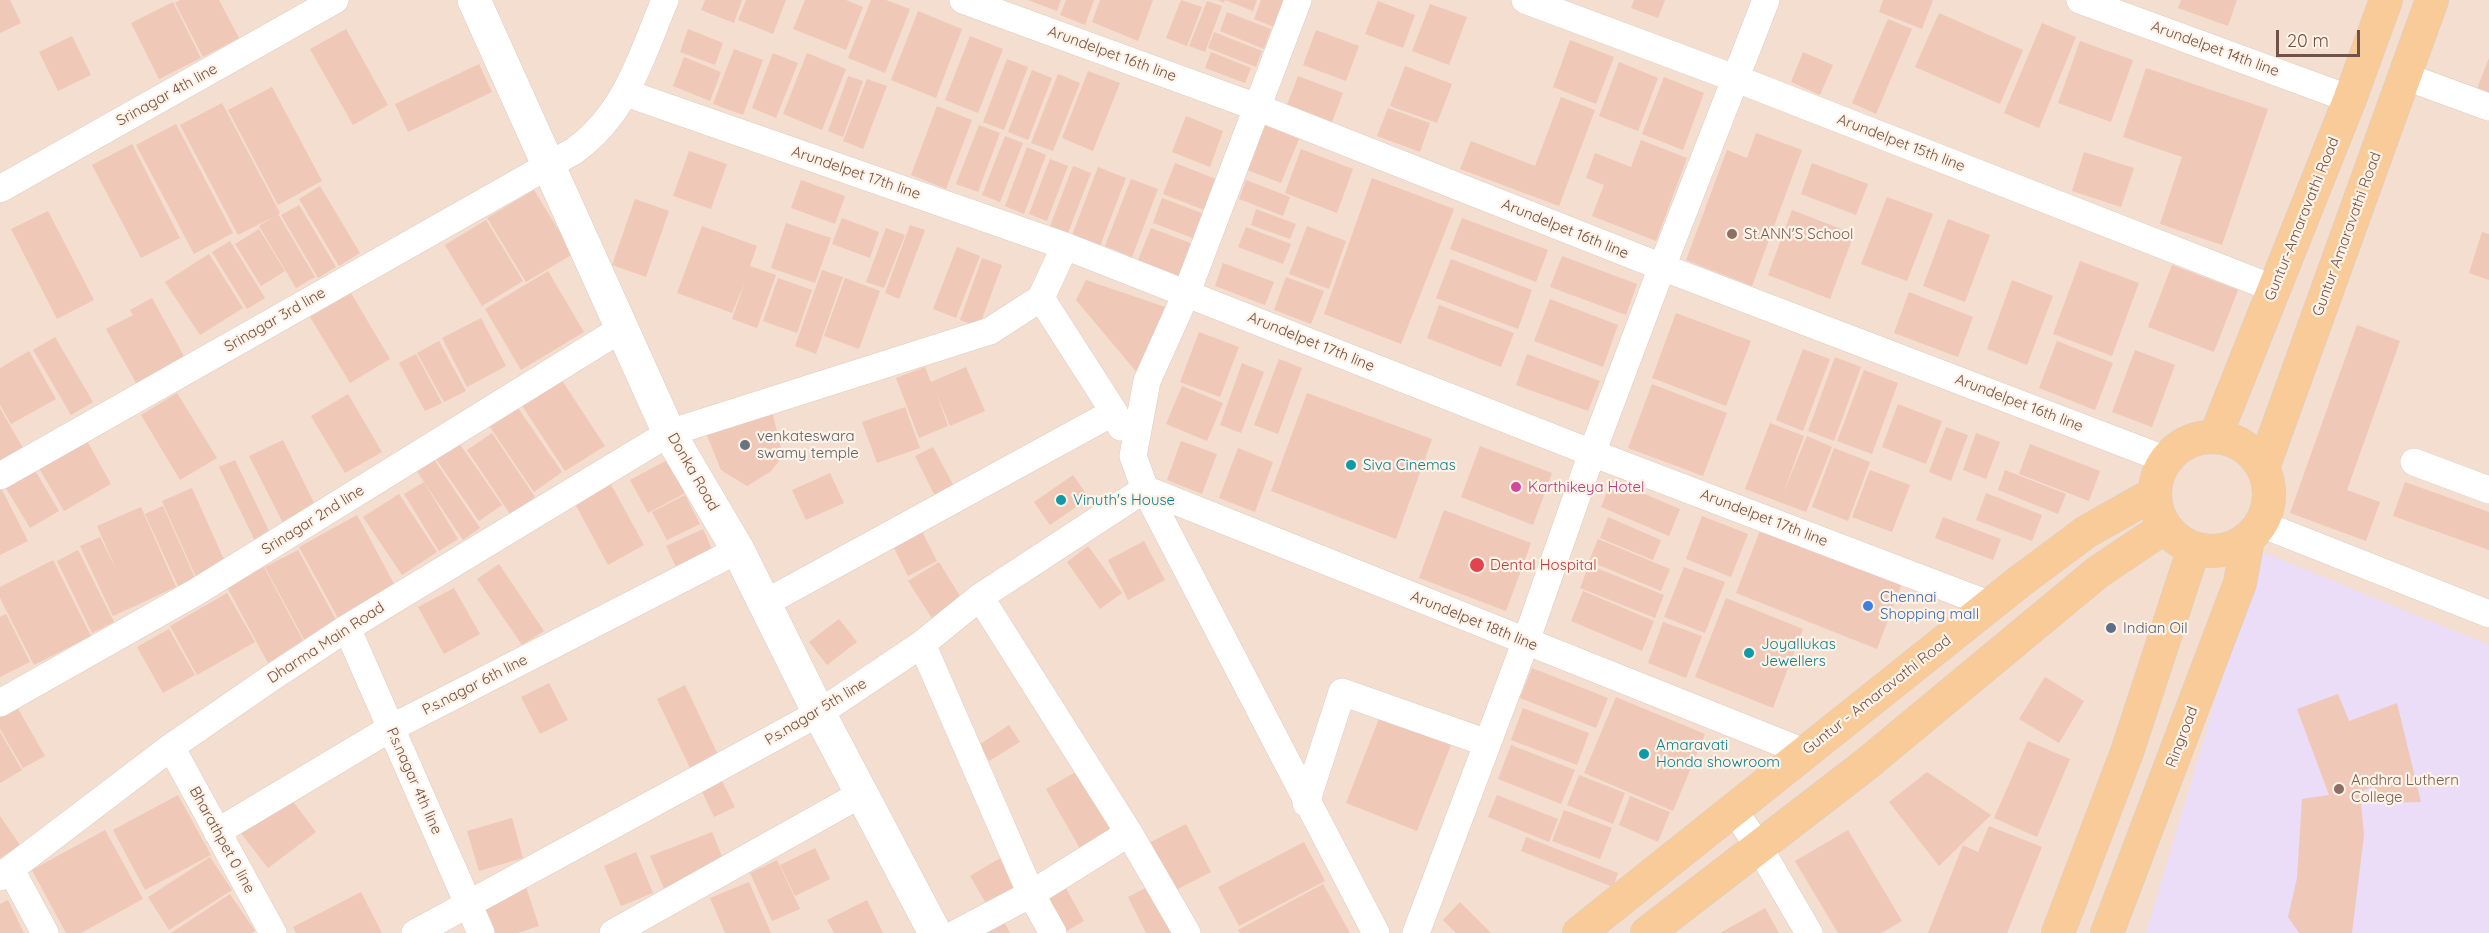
<!DOCTYPE html>
<html>
<head>
<meta charset="utf-8">
<style>
  body { margin:0 }
  #map { position:relative; width:2489px; height:933px; overflow:hidden; background:#fbeee0; font-family:Quicksand,sans-serif }
  canvas { display:block }
  .scale { position:absolute; left:2276px; top:30px; width:84px; height:27px; box-sizing:border-box; border:3px solid #715248; border-top:0; padding-left:8px; font-size:18px; line-height:21px; white-space:nowrap; color:#715248; -webkit-text-stroke:4px #fff2e6; paint-order:stroke }
</style>
</head>
<body>
<div id="map">
<canvas width="2489" height="933"></canvas>
<div class="scale">20 m</div>
</div>
<script>
const context = document.querySelector('canvas').getContext('2d');
context.lineJoin = 'round';
function fill(path, color) { context.fillStyle = color; context.fill(path, 'evenodd'); }
function stroke(path, color, width, dash) { context.strokeStyle = color; context.lineWidth = width; context.lineCap = dash ? 'butt' : 'round'; context.setLineDash(dash || []); context.stroke(path); }
function label(font, color, halo, rows, align = 'center') {
  context.font = font + ' Quicksand,sans-serif'; context.lineWidth = 4.5; context.setLineDash([]); context.textBaseline = 'middle'; context.strokeStyle = halo; context.fillStyle = color; for (const [text, x, y, turn = 0] of rows) {
    context.save(); context.translate(x, y); context.rotate((+turn || 0) * Math.PI / 180); context.textAlign = isNaN(turn) ? turn : align; if (halo) context.strokeText(text, 0, 0); context.fillText(text, 0, 0); context.restore();
  }
}
const residential = new Path2D(`
  M0,0H2489V933H0Z`);
const education = new Path2D(`
  M2260,551L2489,645V933H2146Z`);
const building = new Path2D(`
  M0,0H10L21,23L0,33Z
  M180,0H219L239,38L203,57L175,3Z
  M705,0H742L734,23L701,10Z
  M746,0H786L773,34L738,20Z
  M805,0H846L863,7L846,50L793,29Z
  M871,0H886L910,9L885,73L848,58Z
  M1028,0H1061L1057,11Z
  M1066,0H1094L1085,25L1060,15Z
  M1100,0H1153L1138,41L1092,22Z
  M1181,0L1202,7L1187,46L1166,38Z
  M1218,0H1257L1253,11L1225,0L1224,3Z
  M1261,0H1285L1274,27L1254,19Z
  M1634,0H1665L1658,18L1631,8Z
  M1883,0H1933L1922,29L1879,12Z
  M2181,0H2237L2228,26L2178,8Z
  M1207,1L1222,6L1205,52L1189,46Z
  M1378,1L1415,15L1403,48L1365,34Z
  M173,2L201,58L159,79L131,23Z
  M1430,4L1467,17L1449,65L1412,51Z
  M918,11L962,29L936,98L891,80Z
  M1227,12L1271,29L1264,49L1220,31Z
  M1939,13L2023,50L2000,104L1915,67Z
  M1888,19L1912,29L1876,114L1852,103Z
  M2042,23L2076,37L2039,128L2004,113Z
  M346,29L388,105L353,125L310,49Z
  M688,29L723,43L715,65L680,52Z
  M1316,30L1359,46L1346,81L1303,65Z
  M1214,32L1262,51L1256,67L1208,48Z
  M72,36L91,75L58,91L39,52Z
  M970,36L1003,49L978,113L945,100Z
  M1570,40L1614,57L1596,104L1553,87Z
  M2080,41L2133,60L2111,122L2058,103Z
  M734,49L763,60L743,115L713,104Z
  M1211,52L1251,68L1245,83L1205,68Z
  M1803,52L1833,65L1820,95L1791,82Z
  M773,53L798,63L776,118L752,108Z
  M807,53L846,69L822,130L783,114Z
  M684,57L721,72L710,101L673,86Z
  M2489,58V93L2477,89Z
  M1007,59L1028,67L1004,130L983,122Z
  M1619,62L1658,78L1638,131L1599,116Z
  M479,64L492,92L408,132L395,104Z
  M1405,66L1452,84L1437,123L1390,106Z
  M2146,68L2268,109L2222,245L2160,224L2182,157L2123,137Z
  M1032,70L1052,78L1028,140L1008,132Z
  M1088,71L1120,83L1093,151L1062,138Z
  M1058,74L1080,83L1053,151L1031,143Z
  M848,76L863,81L843,137L828,131Z
  M1298,76L1343,93L1332,122L1287,105Z
  M1664,77L1704,93L1683,150L1642,134Z
  M867,79L887,86L863,149L843,141Z
  M272,87L322,181L278,205L228,110Z
  M1561,97L1595,110L1559,206L1460,169L1471,141L1535,166Z
  M222,103L280,213L278,214L315,277L296,288L259,226L273,217L238,235L180,125Z
  M937,106L972,120L946,189L911,175Z
  M1388,108L1430,123L1420,152L1377,136Z
  M1186,116L1223,131L1210,167L1172,152Z
  M176,124L233,233L194,254L136,145Z
  M979,125L1000,133L978,192L956,184Z
  M1264,125L1299,139L1281,183L1247,170Z
  M1756,133L1802,150L1752,286L1686,260L1727,150L1747,158Z
  M1005,136L1023,143L1000,202L982,195Z
  M1641,140L1687,158L1656,241L1592,216L1604,185L1586,178L1595,153L1631,167Z
  M132,144L180,238L141,258L92,165Z
  M1027,147L1046,155L1024,214L1005,206Z
  M1301,149L1353,169L1337,213L1285,193Z
  M689,151L727,164L711,209L673,196Z
  M2084,152L2134,168L2121,207L2072,191Z
  M1050,159L1068,166L1047,221L1029,214Z
  M1175,163L1221,181L1209,212L1163,194Z
  M1812,163L1868,184L1856,215L1801,194Z
  M1073,166L1091,173L1068,233L1050,226Z
  M1098,167L1126,178L1099,249L1071,238Z
  M1372,178L1454,209L1401,344L1324,314Z
  M1131,179L1158,189L1132,257L1105,246Z
  M801,180L845,196L835,224L791,208Z
  M1246,180L1290,197L1283,216L1239,199Z
  M320,186L360,253L339,266L299,199Z
  M534,190L573,254L526,282L487,218Z
  M1887,197L1933,214L1907,281L1861,264Z
  M1162,198L1207,215L1198,240L1153,223Z
  M635,199L669,211L646,277L612,265Z
  M299,205L336,267L318,278L281,215Z
  M1256,209L1296,224L1290,239L1251,225Z
  M1792,210L1854,234L1830,299L1768,275Z
  M48,211L94,300L57,319L11,229Z
  M842,218L879,232L870,258L832,244Z
  M1462,218L1548,250L1536,282L1450,249Z
  M1948,219L1990,235L1965,302L1923,286Z
  M486,220L523,281L482,306L445,245Z
  M786,223L831,238L815,283L771,268Z
  M910,225L925,230L899,299L885,293Z
  M702,226L757,246L750,266L776,275L757,328L732,319L745,282L732,313L677,293Z
  M1307,226L1346,241L1329,289L1289,274Z
  M1246,227L1291,244L1283,264L1238,247Z
  M886,228L905,235L884,288L866,282Z
  M1151,228L1193,244L1181,277L1138,260Z
  M259,229L285,271L261,286L235,244Z
  M2482,232L2489,234V280L2469,273Z
  M230,241L265,298L247,309L212,252Z
  M957,247L980,256L956,318L933,309Z
  M209,254L243,308L200,335L165,282Z
  M1562,256L1637,284L1626,315L1550,287Z
  M982,258L1002,265L979,327L960,320Z
  M1451,259L1532,290L1518,329L1436,298Z
  M2080,261L2139,283L2112,356L2053,334Z
  M1223,263L1274,282L1265,305L1215,286Z
  M2172,265L2238,290L2214,352L2148,327Z
  M822,270L843,277L816,354L795,346Z
  M548,271L584,332L521,370L485,309Z
  M1286,277L1324,291L1311,324L1274,310Z
  M778,278L812,290L797,333L763,321Z
  M845,278L880,291L859,349L824,336Z
  M1086,280L1168,308L1140,376L1076,300Z
  M2012,280L2053,296L2027,365L1987,349Z
  M1909,292L1973,317L1958,357L1894,333Z
  M351,293L390,359L350,383L310,317Z
  M152,298L185,358L136,383L106,329L133,315L130,310Z
  M1550,299L1618,325L1603,367L1534,341Z
  M1439,305L1514,333L1501,367L1427,338Z
  M1676,313L1751,341L1726,406L1652,378Z
  M481,318L506,366L467,387L442,338Z
  M2357,325L2400,341L2347,490L2380,502L2366,541L2290,513Z
  M1199,332L1239,347L1220,397L1180,382Z
  M55,337L93,402L71,415L33,350Z
  M439,341L466,391L444,402L417,353Z
  M2057,341L2113,363L2095,410L2039,388Z
  M1803,349L1830,359L1803,431L1776,420Z
  M2135,350L2175,365L2152,427L2112,412Z
  M29,351L56,399L11,424L0,405V368Z
  M416,354L442,403L425,411L399,363Z
  M1527,354L1600,381L1588,411L1516,385Z
  M1835,357L1861,367L1834,441L1808,431Z
  M1279,359L1302,368L1278,434L1254,425Z
  M1242,363L1264,372L1241,433L1220,425Z
  M925,367L931,382L966,367L985,411L950,426L936,392L948,426L919,438L896,378Z
  M1864,370L1898,383L1872,454L1837,441Z
  M561,379L605,446L565,471L521,404Z
  M1652,384L1727,413L1703,476L1628,448Z
  M1182,386L1223,403L1207,441L1166,424Z
  M177,393L217,458L180,480L141,415Z
  M1307,393L1432,439L1396,539L1271,491Z
  M348,394L382,452L345,473L311,416Z
  M1898,404L1942,421L1926,464L1882,447Z
  M905,407L920,448L877,463L862,422Z
  M0,408L24,450L0,463Z
  M518,408L562,472L534,492L490,427Z
  M772,411L783,456L770,472L747,486L721,470L706,433Z
  M1770,423L1804,436L1783,494L1807,436L1832,447L1806,512L1745,489Z
  M1946,427L1968,435L1951,481L1929,472Z
  M492,433L535,497L510,514L467,450Z
  M1976,433L2000,442L1986,479L1963,470Z
  M283,440L319,513L286,529L249,456Z
  M87,441L111,484L64,511L39,468Z
  M1181,441L1217,454L1202,494L1167,480Z
  M459,443L502,505L479,521L436,459Z
  M2030,444L2100,471L2089,501L2019,474Z
  M1480,446L1552,473L1533,525L1461,497Z
  M933,447L957,492L938,502L915,456Z
  M1238,448L1273,462L1255,512L1219,498Z
  M1834,448L1870,462L1848,521L1812,507Z
  M433,458L480,528L463,540L416,470Z
  M669,459L687,492L648,513L630,480Z
  M235,460L272,537L257,545L219,467Z
  M33,467L59,511L30,528L4,485Z
  M1870,470L1910,485L1892,532L1852,517Z
  M2005,470L2066,494L2058,514L1998,490Z
  M830,473L844,503L806,520L792,490Z
  M1073,475L1089,498L1050,525L1034,502Z
  M608,479L644,545L608,565L572,498Z
  M1612,480L1680,509L1669,536L1601,507Z
  M424,482L458,539L439,551L404,494Z
  M2405,482L2489,512V550L2393,516Z
  M0,486L28,541L0,555Z
  M192,488L226,564L196,577L162,501Z
  M1986,493L2042,515L2032,541L1976,520Z
  M399,494L437,552L402,575L363,517Z
  M685,495L700,524L667,540L652,512Z
  M163,506L195,578L178,586L145,514Z
  M141,507L176,587L113,616L80,546L100,537L117,571L97,526Z
  M1444,510L1531,543L1506,611L1419,578Z
  M357,515L399,593L342,625L299,547Z
  M1702,516L1748,534L1731,577L1686,559Z
  M1608,517L1661,540L1653,560L1600,538Z
  M1943,517L2001,539L1993,560L1935,538Z
  M917,522L937,561L908,576L888,536Z
  M1761,528L1902,583L1877,649L1736,593Z
  M703,529L716,558L680,575L666,546Z
  M1598,539L1670,569L1661,591L1589,561Z
  M1144,541L1165,580L1128,600L1108,560Z
  M1088,546L1122,593L1100,609L1067,562Z
  M78,550L114,622L92,633L57,561Z
  M298,550L340,627L307,645L265,567Z
  M53,560L91,636L34,665L0,598V587Z
  M939,562L963,601L933,620L908,581Z
  M499,564L544,631L522,645L477,579Z
  M1589,565L1664,595L1655,618L1580,588Z
  M264,567L306,646L269,665L227,587Z
  M1684,567L1725,582L1705,633L1664,617Z
  M454,588L480,634L444,654L418,607Z
  M1583,591L1654,621L1642,651L1571,621Z
  M227,593L255,642L197,675L170,626Z
  M1726,598L1803,629L1773,708L1695,677Z
  M6,614L30,662L0,677V617Z
  M839,619L857,642L827,665L809,642Z
  M1663,622L1702,636L1686,678L1648,663Z
  M169,629L195,675L163,693L137,647Z
  M1532,668L1608,698L1596,728L1520,698Z
  M2045,677L2084,701L2059,743L2019,719Z
  M549,683L568,720L540,734L521,697Z
  M685,685L720,759L692,772L657,699Z
  M2338,694L2349,721L2397,703L2421,802L2381,803L2374,786L2360,792L2364,835L2352,933H2299L2288,917L2297,878L2302,799L2329,795L2297,709Z
  M1616,697L1705,734L1673,811L1584,773Z
  M17,707L45,756L23,768L0,729V716Z
  M1523,708L1589,733L1577,765L1511,740Z
  M1380,716L1451,745L1417,831L1346,803Z
  M1009,725L1020,742L989,761L979,745Z
  M0,732L22,770L0,783Z
  M2028,741L2070,759L2037,837L1994,818Z
  M1511,745L1575,770L1561,804L1498,779Z
  M1079,770L1116,833L1082,852L1046,789Z
  M717,771L735,807L714,817L697,781Z
  M1927,772L1991,815L1939,866L1889,802Z
  M1579,775L1625,793L1613,824L1567,805Z
  M178,795L211,855L145,890L113,830Z
  M1497,795L1558,819L1549,842L1488,817Z
  M289,796L316,832L268,868L240,832Z
  M1630,796L1670,812L1658,842L1619,825Z
  M1564,810L1612,828L1600,859L1552,841Z
  M0,816L20,845L0,858Z
  M512,818L523,858L479,871L467,831Z
  M1186,824L1211,872L1170,893L1145,845Z
  M1989,826L2042,847L2007,933H1928L1963,845L1978,852Z
  M105,830L143,899L81,933H66L32,870Z
  M1848,830L1902,921L1881,933H1838L1795,861Z
  M712,832L726,866L665,891L650,856Z
  M1526,837L1618,873L1613,887L1521,851Z
  M1304,842L1325,881L1239,926L1218,887Z
  M815,848L830,879L795,896L780,865Z
  M636,852L653,893L621,906L604,866Z
  M210,857L232,890L169,930L148,897Z
  M1002,857L1019,886L987,905L970,876Z
  M777,860L800,909L772,921L750,873Z
  M1062,881L1084,921L1063,933L1039,894Z
  M749,882L771,933H725L710,898Z
  M1155,883L1181,933H1146L1128,897Z
  M525,884L539,926L518,933H490L478,900Z
  M1323,884L1350,933H1240L1238,930Z
  M361,892L382,933H296L293,927Z
  M230,894L255,931L252,933H171Z
  M8,900L24,933H0V904Z
  M867,900L883,933H834L827,920Z
  M1460,902L1491,933H1456L1443,920Z
  M1765,908L1779,933H1720Z
  M1001,916L1010,933H968Z`);
const minor = new Path2D(`
  M963,0L1259,108L1662,267L2167,460
  M1298,0L1187,292L1147,381L1133,456L1145,489L1376,933
  M1525,0L1737,79L2275,289
  M2080,0L2350,99
  M2404,76L2489,107
  M626,93L1065,246L1592,453L1991,605
  M0,189L335,0
  M1065,246L1041,298L1114,412L1121,427
  M2414,462L2489,490
  M0,476L574,151C626,114 641,57 665,0
  M2261,524L2489,614
  M980,597L1129,833L1187,933
  M765,603L1114,412
  M347,628L481,933
  M922,644L1031,894L1053,933
  M0,703L196,592L621,329
  M171,747L273,933
  M1306,803L1342,692L1487,743
  M1733,809L1759,847L1809,933
  M217,832L391,728L738,550
  M11,870L45,933
  M0,877L171,747L274,676L347,628L669,433L990,331L1041,298
  M415,933L819,713L922,644L980,597L1145,489L1804,752
  M613,933L861,794
  M957,933L1031,894L1129,833
  M1416,933L1526,641L1592,453L1662,267L1766,0`);
const tertiary = new Path2D(`
  M474,0L669,433L738,550L819,713L935,933`);
const primary = new Path2D(`
  M2215,437L2350,99L2386,0
  M2155 494a57 57 0 1 1 114 0a57 57 0 1 1-114 0Z
  M2263,468L2432,0
  M1579,933L2019,582L2086,532L2155,493
  M1647,933L1864,766L2098,572L2165,527
  M2058,933L2127,752L2194,548
  M2107,933L2240,583L2248,539`);
const markers = [
  [1732,234,6,"#8d6e63"],
  [745,445,6,"#6b7280"],
  [1351,465,6,"#0f9aa8"],
  [1516,487,6,"#d1479c"],
  [1061,500,6,"#0f9aa8"],
  [1477,565,8,"#e0444e"],
  [1868,606,6,"#3f7fe0"],
  [2111,628,6,"#5c6f8a"],
  [1749,653,6,"#0f9aa8"],
  [1644,754,6,"#0f9aa8"],
  [2339,789,6,"#8d6e63"]
];
const streetNames = [
  ["Arundelpet 14th line",2215,49,20],
  ["Arundelpet 16th line",1112,54,20],
  ["Srinagar 4th line",167,95,-29],
  ["Arundelpet 15th line",1901,143,21],
  ["Arundelpet 17th line",856,173,19],
  ["Guntur-Amaravathi Road",2302,219,-68],
  ["Arundelpet 16th line",1565,229,22],
  ["Guntur Amaravathi Road",2347,234,-70],
  ["Srinagar 3rd line",275,320,-30],
  ["Arundelpet 17th line",1311,342,22],
  ["Arundelpet 16th line",2019,403,21],
  ["Donka Road",693,472,60],
  ["Arundelpet 17th line",1764,518,21],
  ["Srinagar 2nd line",313,520,-32],
  ["Arundelpet 18th line",1474,621,22],
  ["Dharma Main Road",326,643,-33],
  ["P.s.nagar 6th line",475,685,-27],
  ["Guntur - Amaravathi Road",1877,695,-38],
  ["P.s.nagar 5th line",816,712,-31],
  ["Ringroad",2182,737,-69],
  ["P.s.nagar 4th line",414,781,66],
  ["Bharathpet 0 line",222,840,61]
];
const educationNames = [
  ["St.ANN'S School",1744,234],
  ["Andhra Luthern",2351,780],
  ["College",2351,797]
];
const worshipNames = [
  ["venkateswara",757,436],
  ["swamy temple",757,453]
];
const cultureNames = [
  ["Siva Cinemas",1363,465],
  ["Vinuth's House",1073,500],
  ["Joyallukas",1761,644],
  ["Jewellers",1761,661],
  ["Amaravati",1656,745],
  ["Honda showroom",1656,762]
];
const hotelNames = [
  ["Karthikeya Hotel",1528,487]
];
const healthNames = [
  ["Dental Hospital",1490,565]
];
const shopNames = [
  ["Chennai",1880,597],
  ["Shopping mall",1880,614]
];
const serviceNames = [
  ["Indian Oil",2123,628]
];
fill(residential, '#f3decf');
fill(education, '#ebddf7');
fill(building, '#f0c8b8');
stroke(minor, '#e1cbbf', 28);
stroke(tertiary, '#e1cbbf', 34);
stroke(primary, '#d7cfcc', 34);
stroke(minor, '#fff', 27);
stroke(tertiary, '#fff', 33);
stroke(primary, '#f9cb99', 33);
for (const [x, y, r, color] of markers) { const dot = new Path2D(); dot.arc(x, y, r, 0, 2 * Math.PI); context.fillStyle = color; context.fill(dot); stroke(dot, '#fff2e6', 2); }
label('15px', '#715248', '#fff2e6', streetNames);
label('15px', '#785e54', '#fff2e6', educationNames, 'left');
label('15px', '#5b616d', '#fff2e6', worshipNames, 'left');
label('15px', '#0d838f', '#fff2e6', cultureNames, 'left');
label('15px', '#b23c85', '#fff2e6', hotelNames, 'left');
label('15px', '#be3a42', '#fff2e6', healthNames, 'left');
label('15px', '#366cbe', '#fff2e6', shopNames, 'left');
label('15px', '#4e5e75', '#fff2e6', serviceNames, 'left');
</script>
</body>
</html>
